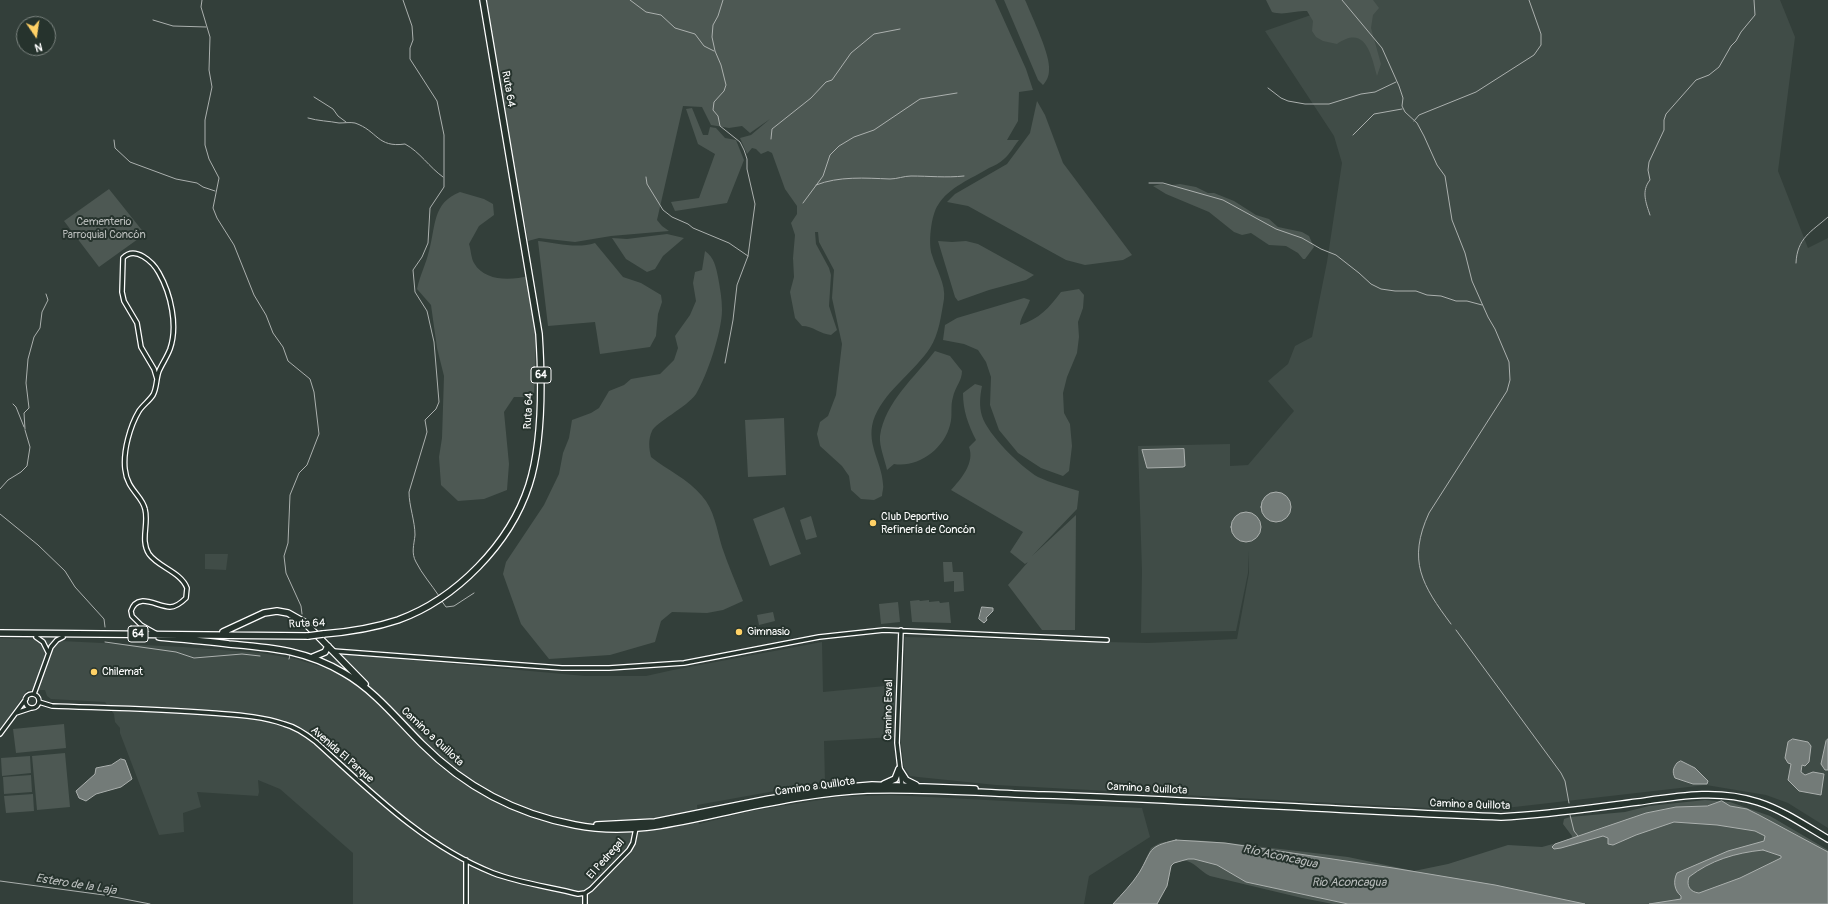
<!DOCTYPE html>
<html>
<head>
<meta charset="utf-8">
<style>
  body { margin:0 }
  #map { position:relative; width:1828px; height:904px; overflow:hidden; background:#333f3a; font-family:Pangolin,sans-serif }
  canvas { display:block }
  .north { position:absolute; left:16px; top:16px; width:40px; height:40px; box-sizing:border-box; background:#26332d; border:1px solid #7d8581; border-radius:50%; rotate:167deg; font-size:11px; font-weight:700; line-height:16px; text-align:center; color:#fff }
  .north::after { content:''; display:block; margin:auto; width:14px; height:18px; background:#ffd166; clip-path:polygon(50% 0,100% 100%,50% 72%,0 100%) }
</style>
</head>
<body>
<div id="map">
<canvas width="1828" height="904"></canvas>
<div class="north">N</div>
</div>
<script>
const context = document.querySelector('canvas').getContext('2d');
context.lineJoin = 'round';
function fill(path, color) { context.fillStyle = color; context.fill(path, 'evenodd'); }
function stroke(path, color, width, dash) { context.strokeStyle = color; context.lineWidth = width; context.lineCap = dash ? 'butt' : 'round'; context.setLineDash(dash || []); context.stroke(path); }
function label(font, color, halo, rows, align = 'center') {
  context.font = font + ' Pangolin,sans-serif'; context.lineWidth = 4; context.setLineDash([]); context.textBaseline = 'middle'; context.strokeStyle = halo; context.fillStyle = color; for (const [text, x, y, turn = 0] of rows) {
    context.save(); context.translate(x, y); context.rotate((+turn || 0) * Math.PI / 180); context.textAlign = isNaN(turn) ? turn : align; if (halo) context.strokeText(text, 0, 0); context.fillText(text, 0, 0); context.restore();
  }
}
const built = new Path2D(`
  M1354,0H1780L1795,37L1778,171L1808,248L1828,238V828L1788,803L1766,795L1706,785L1497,809H1447L996,785L918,777L910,776L904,767L901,743L905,637L1148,643L1237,639L1249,573L1248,551V573L1236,631L1141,633L1142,571L1138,446L1230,444V466L1248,465L1294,411L1268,381L1288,364L1295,346L1312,337L1327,262L1342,163L1334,136L1265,31Z
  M205,554H228L226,570L205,569Z
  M0,638L184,647L261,653L296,659L325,668L344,654L585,676H646L673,670L822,642L823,692L895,685L894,737L824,741L825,782L697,805L699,824L751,811L838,797L890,795L1142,808L1150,837L1089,876L1084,904H353V853L280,789L258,780L259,792L258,796L197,792L201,807L183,813L184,832L159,835L120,733V728L115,722L114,714L105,702L51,699L47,696L45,690H27L0,731Z`);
const green = new Path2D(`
  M487,0H995L1026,69L1033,90L1019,92L1018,121L1007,140H1019C1014,146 1010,154 1004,159C1000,163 994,166 989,168C971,179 949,187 938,205C931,215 928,244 932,255C936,269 946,284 944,299C941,316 939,334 930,348C914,372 887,389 875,416C864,442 882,461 883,484C884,488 882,492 882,496L874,500L861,499L851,490L849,476L842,466L820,446L817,434L820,422L828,416L836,395L842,344L832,298L834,270L819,242L818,232H815L816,244L829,268L831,275L829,306L837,330L831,335C820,334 813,326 802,326L795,318L790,292L794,277L793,258L795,235L791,223L797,214V206L785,189L772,153L768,151L761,154L756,149L752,148L747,154L740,138L751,135L770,119L750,133L742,126L729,128L711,125L702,107L683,106L657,220L662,226L669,231L611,236L575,242L539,238L528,241L492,41Z
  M1004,0H1025L1026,2C1032,17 1051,56 1049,70C1049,76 1047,80 1043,85L1038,80Z
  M1266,0H1373L1379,8L1373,15L1371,28L1381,64L1377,76C1371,55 1366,24 1337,44L1323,41L1316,37L1312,31L1313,21L1307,11C1294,10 1285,16 1272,12Z
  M1037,101L1045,115L1063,163L1132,255L1123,260L1085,265L1066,260L968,206L947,202L955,194L1007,164L1030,133Z
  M692,108L703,135H708L710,127L716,128L725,138L736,140L744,160L727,203L675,211L671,202L699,198L715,154L698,144L686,109Z
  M1161,184L1172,185L1180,184L1196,187L1208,193H1214L1234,201L1256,215L1269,219L1278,227L1302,232L1309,236L1314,247L1305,259H1303L1298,253L1286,246L1269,245L1251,233L1242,235L1234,232L1209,212L1166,194L1153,186Z
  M109,189L145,234L99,267L64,221Z
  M460,192L484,199L493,204L494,215L479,226L469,244C471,250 471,258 474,263C485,282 511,280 529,276L536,340L534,397H514L504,412L509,464L507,490L484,499L458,501L441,485L439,457L442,438L444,376L437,348L431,305L417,289C420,275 426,264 429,251C436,226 432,203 460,192Z
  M667,234L684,238L663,256L655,269L647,272L626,259L612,238L627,239Z
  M538,241C556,243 577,249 595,243L623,277L641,283L661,295L662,302L658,314L656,336L650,347L600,354L595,322L548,326Z
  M938,241L952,242L966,241L978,244L1034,275L1026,280L989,290L958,301L955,297Z
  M705,251C714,257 716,267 718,277C720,288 722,299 722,310C722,331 707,376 696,394C687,407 655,423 652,431C648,440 649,448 651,457C667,470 688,479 702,496C714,509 717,530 722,547C728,565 736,583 743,601L723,610L707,613L672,612L661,621L655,642L610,655L549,659L521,624L503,574L506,562L544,505L559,474L563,453L569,438L572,420L591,413L599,408L609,391L624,385L631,379L660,374L674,360L678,348L675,336L690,315L696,301L693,283L695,272L702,270Z
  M1079,289L1084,295L1083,308L1078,322L1079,337L1077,353L1067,377L1063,393L1064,413L1070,424L1072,446L1069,471L1063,476L1041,468L1018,453L999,430L990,405L991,377L986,362L978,350L964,344L943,340L945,325L957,318L1024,298L1030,300C1027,309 1020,318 1020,325C1039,319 1049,308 1061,292Z
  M935,351L950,356L962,371C962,381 955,387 953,397C950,406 953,416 950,425C944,449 918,468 894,464L887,470C885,460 879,446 880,436C885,402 915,377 935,351Z
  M975,384L982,386C980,396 979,406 982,416C988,435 1021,467 1038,477C1051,483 1066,487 1079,491L1077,509L1032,556L1076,515L1075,630H1042L1008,585L1028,562L1025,564L1010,552L1023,532L951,490C961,479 975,463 969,447L976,440C968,424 963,411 963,393Z
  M784,418L786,475L748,477L745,420Z
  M784,507L801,554L770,566L753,519Z
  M811,516L817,537L806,540L800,520Z
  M943,562H952L953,572H963L964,591L954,592V581L944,582Z
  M919,600L920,601L929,600V602L939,601L940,603L949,602L951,623L912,622L910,601Z
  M898,602L900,622L881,624L879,604Z
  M773,612L775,621L759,625L757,615Z
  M64,724L66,748L16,753L13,729Z
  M65,753L70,807L37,810L32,756Z
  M30,756L31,773L2,776L1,758Z
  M31,775L32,792L4,794L3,777Z
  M33,794L34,811L6,813L4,796Z
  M1705,800L1730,802L1770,816L1828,850V904H1333L1302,898L1210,876C1196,869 1190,853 1172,865L1167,885L1157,904H1114L1137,879L1151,848L1160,843L1171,841L1194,840L1229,843L1348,857L1414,871L1448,864L1508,845L1542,847L1571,839L1572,836L1563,824L1564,819L1570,817L1625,812L1649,806Z`);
const water = new Path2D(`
  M1184,449L1185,466L1183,467L1147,468L1142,450Z
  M1261 507a15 15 0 1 1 30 0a15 15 0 1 1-30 0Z
  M1231 527a15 15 0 1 1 30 0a15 15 0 1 1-30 0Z
  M982,607L993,608V611L986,618L987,620L984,623L979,619Z
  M1793,739L1808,742L1811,746L1809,762L1805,766L1802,765L1801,772L1805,775L1813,772L1824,774L1821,795L1799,791L1788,780L1791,764L1788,763L1785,758L1788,742Z
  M1828,739V770H1825L1821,764L1826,741Z
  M121,759L125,760L132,779L121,787L96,794L86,801L79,798L76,791L95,774L96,768L111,765Z
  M1681,761L1695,768L1708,781L1707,784H1693L1675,778C1672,772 1673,768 1677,763Z
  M1722,801L1730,806L1747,809L1759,815L1828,852V904H1649L1681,899V896C1674,890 1673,881 1677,873L1728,851L1764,841L1765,836L1755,831L1717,825L1674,822L1636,835L1613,845L1608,844V838L1603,836L1561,848L1554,849L1552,847L1555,844L1646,813L1676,807L1707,806ZM1763,850L1781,856V858L1740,878L1699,893C1690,892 1686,886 1689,877C1711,860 1735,853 1763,850Z
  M1176,840L1225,843L1393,868L1495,885L1585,904H1348L1246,882L1217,865L1194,859H1188L1174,863L1171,866L1167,886L1157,904H1113C1122,894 1132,884 1139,873C1153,850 1146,847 1176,840Z`);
const stream = new Path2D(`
  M202,0L201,7L210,37L209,70L212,87L205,120V145L209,159L219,178L213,208L217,218L234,245L254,295L266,315L273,333L283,347L288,361L310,379L314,392L319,434L307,465L299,473L290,495L288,543L284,556L286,573L301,606L302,614
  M403,0L412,26L413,40L410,48V59L437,101L444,135V187L430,208L428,243L422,257L413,270L415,292L427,311L434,342L439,402L436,409L425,420L427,432L425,439L409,492C409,506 415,521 415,535C414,545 411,553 416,562C422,574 431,584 439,596
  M630,0L646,12L661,15L675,28L695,34L704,46L714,51
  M723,0L718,16L713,25L712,37L715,51L721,65L726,85L724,91L714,102L713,110L718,116L720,126L740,142L744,150L747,159V169L755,204L748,256L737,285L733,320L725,363
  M1342,0L1382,48L1399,86L1403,98L1402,106L1405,112L1417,123L1424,136L1437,165L1445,176L1452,220L1465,253L1472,281L1488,317L1495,329L1509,362L1510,380L1507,391L1429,513C1407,561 1422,585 1451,624
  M153,20L173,26L206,27
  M1268,88L1281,98L1288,101L1305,104H1329L1361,94L1375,92L1396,82
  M314,97L333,109L338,116L346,122
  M308,118C318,121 329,121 339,123C344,123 350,122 355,123C378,131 377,148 405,144C420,152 429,167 443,177
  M1414,121L1419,115L1476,92L1534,55L1541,45V34L1529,0
  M1353,135L1374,114L1402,109
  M771,139L772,129L811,98L826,82L832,80L851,53L874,34L900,29
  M114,140L115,148L130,162L176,179L197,183L203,187L215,191
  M646,177L647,184L663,210L672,217L688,224L693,228L729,243L748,256
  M1149,183H1163L1223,200L1276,229L1302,238L1321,249L1336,255L1359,273L1371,284L1381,289L1395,291H1416L1427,295L1441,296L1456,301H1467L1482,305
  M816,185C839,176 865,178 890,179C897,179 904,176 911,176C929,176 946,178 964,176
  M803,203L823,176L830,155L839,146L854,137L874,130L920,99L957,93
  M1650,215C1646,203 1641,191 1650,180L1648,170L1649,162L1664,130V120L1666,114L1696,80L1709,75L1719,67L1731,46L1736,41L1741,32L1755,15L1754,0
  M1796,263C1797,238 1811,232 1828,217
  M13,404L16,407L24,427
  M25,429L24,413L29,408L26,383L28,359L34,337L40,328L42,312L48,300L46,294
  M0,489L8,480L21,472L27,466L30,447L25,430
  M0,514L38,545L65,571L75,587L104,619L105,627
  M441,600L446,607L454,606L474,593
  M1456,630L1561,773L1565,781L1569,803
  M105,642L176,652L194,658L242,654L260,656
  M289,659L290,655
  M1570,815L1574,831L1578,836
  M0,881L104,895L150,904`);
const minor = new Path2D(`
  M901,630L897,743L902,786
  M157,634L141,625L132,616L131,611C137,592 156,606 170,607C176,607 182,602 186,598L187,588C181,572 158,567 149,554C140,540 149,524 145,509C142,495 127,490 125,469C123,451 130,426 139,411C143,405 149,401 153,395C157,388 156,379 159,371C162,364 167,357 170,349C178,326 171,294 159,273C153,262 135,245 123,258L122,292L124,301L137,323L141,347L154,369L157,379
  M36,637L43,642L48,652
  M333,651L562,668H609L684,663L819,637L884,630L1107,640
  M34,694L51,647L57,640L63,637
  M25 701a7 7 0 1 1 14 0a7 7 0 1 1-14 0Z
  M39,702L52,706C106,708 159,709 212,713C236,715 261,716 284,724C296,727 306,734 316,742C369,790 424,846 493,873C519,883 551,887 578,894L585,893L591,889L629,850L633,843L636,828
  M16,713L31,708
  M0,734L26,699
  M466,904V860
  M585,904V893`);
const primary = new Path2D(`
  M223,632L264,613L277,611L288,613L304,622L365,684
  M0,633L308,636
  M323,634C349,632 374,628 398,620C456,599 510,544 529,485C543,441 542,380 539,334L483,0
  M159,637C182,639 206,641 229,644C273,648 305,650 344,673C374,690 397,719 422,744C464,786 516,814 575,825C631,836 680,822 735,810C778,801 823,792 867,790C926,788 985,793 1043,795C1196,800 1349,811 1501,817C1547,815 1592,808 1638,802C1679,796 1718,789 1758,802C1783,810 1806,826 1828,839
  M313,657L325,652L328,646
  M899,769L906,780L916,785
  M884,784L895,779L899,769
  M597,825L655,822L769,799L848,787L872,785L975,789`);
const primaryBridge = new Path2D(`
  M308,636L323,634`);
const markers = [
  [873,523,4,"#ffd166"],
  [739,632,4,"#ffd166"],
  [94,672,4,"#ffd166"]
];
const shields = [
  [541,375,20],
  [138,634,20]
];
const shieldNames = [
  ["64",541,375],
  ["64",138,634]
];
const streetNames = [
  ["Ruta 64",508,89,80],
  ["Ruta 64",529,411,-87],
  ["Ruta 64",307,624,-2],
  ["Camino Esval",889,710,-89],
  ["Camino a Quillota",432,737,43],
  ["Avenida El Parque",342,755,41],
  ["Camino a Quillota",815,787,-8],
  ["Camino a Quillota",1147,789,3],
  ["Camino a Quillota",1470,805,2],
  ["El Pedregal",606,859,-48]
];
const parkNames = [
  ["Cementerio",104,222],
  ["Parroquial Concón",104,235]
];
const poiNames = [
  ["Club Deportivo",881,517],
  ["Refinería de Concón",881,530],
  ["Gimnasio",747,632],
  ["Chilemat",102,672]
];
const waterNames = [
  ["Río Aconcagua",1280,857,12],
  ["Rio Aconcagua",1349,883],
  ["Estero de la Laja",76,885,9]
];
fill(built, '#404c47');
fill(green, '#4d5853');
fill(water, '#737b78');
stroke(water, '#abb0ae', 1);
stroke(stream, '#abb0ae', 1);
stroke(minor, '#fff', 6);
stroke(primary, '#fff', 8);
stroke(minor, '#26332d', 3.5);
stroke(primary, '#26332d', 5.5);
stroke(primaryBridge, '#fff', 8, []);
stroke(primaryBridge, '#26332d', 5.5);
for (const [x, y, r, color] of markers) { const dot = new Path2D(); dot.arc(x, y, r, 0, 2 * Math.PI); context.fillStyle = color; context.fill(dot); stroke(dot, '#26332d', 1.5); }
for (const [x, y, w] of shields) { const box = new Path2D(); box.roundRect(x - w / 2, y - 8, w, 16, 3); context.fillStyle = '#26332d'; context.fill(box); stroke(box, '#fff', 1); }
label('bold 10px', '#fff', null, shieldNames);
label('11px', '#fff', '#26332d', streetNames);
label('11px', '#b8bcba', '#26332d', parkNames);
label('11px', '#fff', '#26332d', poiNames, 'left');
label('italic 12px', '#b9bdbc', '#26332d', waterNames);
</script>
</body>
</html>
